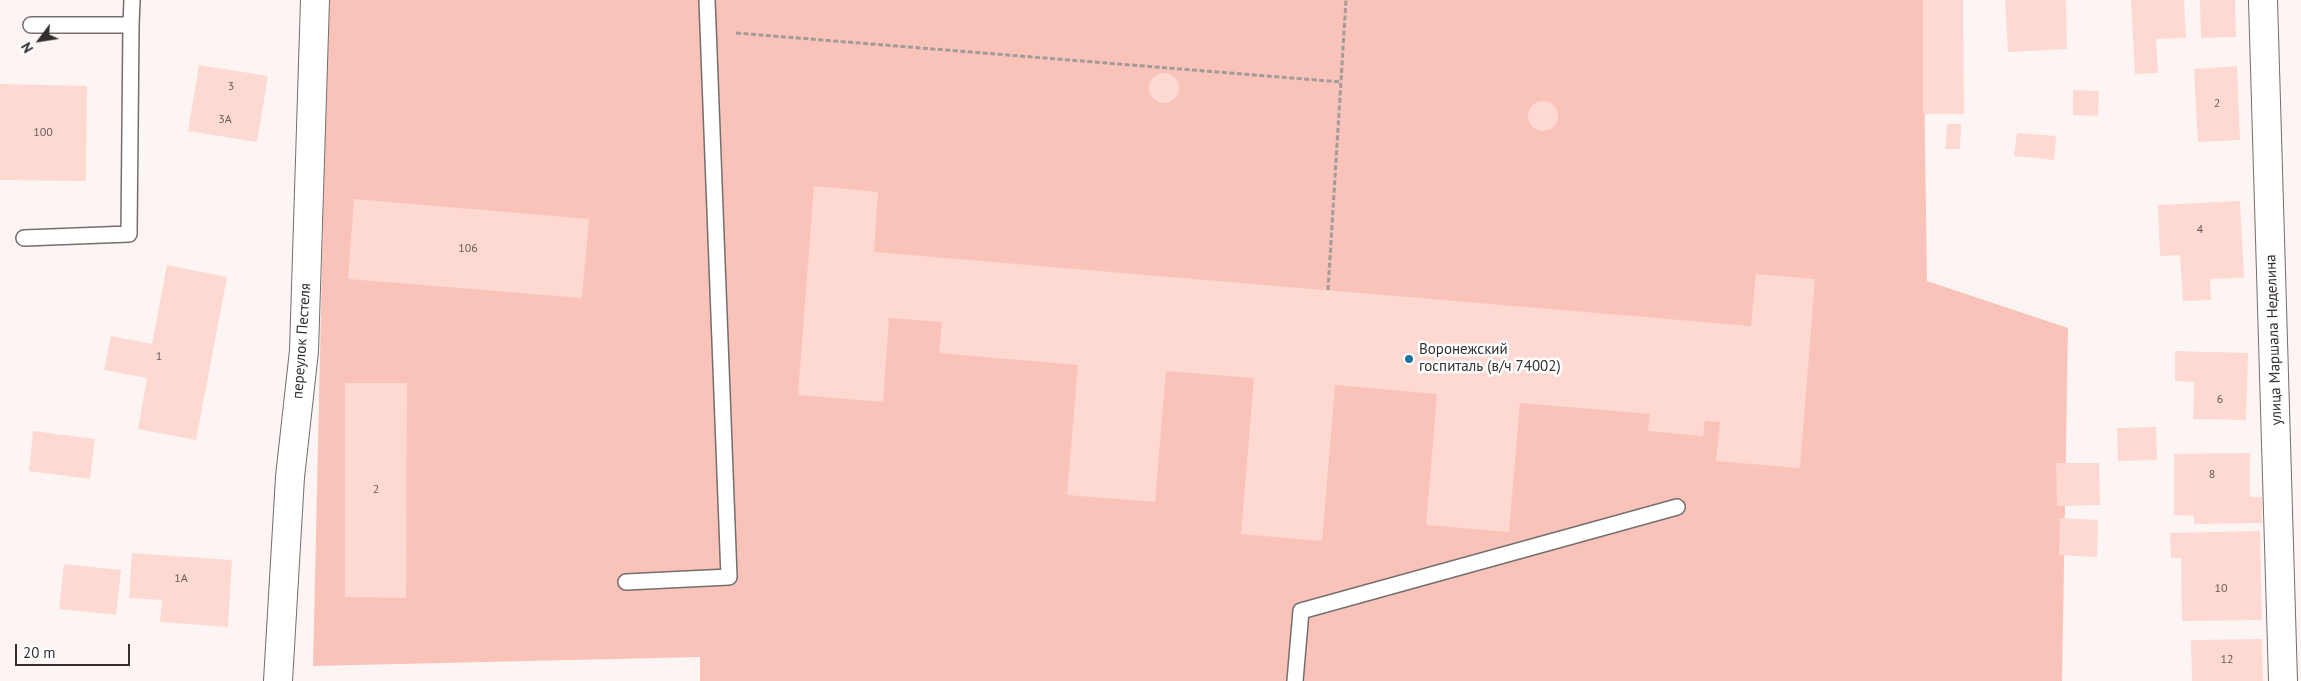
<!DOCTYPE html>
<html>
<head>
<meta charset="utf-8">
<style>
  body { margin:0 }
  #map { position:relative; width:2301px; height:681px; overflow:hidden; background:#fdf5f4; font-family:"PT Sans",sans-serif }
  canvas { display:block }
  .north { position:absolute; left:15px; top:15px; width:50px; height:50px; -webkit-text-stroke:4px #fff; paint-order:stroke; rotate:239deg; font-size:14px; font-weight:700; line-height:20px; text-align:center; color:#322f2e }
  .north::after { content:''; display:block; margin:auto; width:18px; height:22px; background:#322f2e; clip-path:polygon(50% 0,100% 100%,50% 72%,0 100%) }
  .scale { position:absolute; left:15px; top:644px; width:115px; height:22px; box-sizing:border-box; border:2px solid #322f2e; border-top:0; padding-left:6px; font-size:15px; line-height:18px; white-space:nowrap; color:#322f2e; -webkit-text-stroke:4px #fff; paint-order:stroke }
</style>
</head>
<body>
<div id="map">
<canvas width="2301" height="681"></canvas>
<div class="north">N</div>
<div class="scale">20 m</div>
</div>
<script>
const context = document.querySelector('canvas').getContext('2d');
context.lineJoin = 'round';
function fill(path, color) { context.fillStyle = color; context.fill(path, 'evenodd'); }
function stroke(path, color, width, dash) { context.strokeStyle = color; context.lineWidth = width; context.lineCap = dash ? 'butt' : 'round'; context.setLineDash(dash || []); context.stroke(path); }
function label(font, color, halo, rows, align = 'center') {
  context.font = font + ' "PT Sans",sans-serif'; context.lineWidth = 5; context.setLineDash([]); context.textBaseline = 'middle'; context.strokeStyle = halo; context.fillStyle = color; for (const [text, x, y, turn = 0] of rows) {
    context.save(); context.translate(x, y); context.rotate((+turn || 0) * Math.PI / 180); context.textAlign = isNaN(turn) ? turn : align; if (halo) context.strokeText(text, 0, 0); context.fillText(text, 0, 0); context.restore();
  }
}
const green = new Path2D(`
  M328,0H1923L1927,281L2068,328L2062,681H700V657L313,666Z`);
const building = new Path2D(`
  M1923,0H1963L1964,114H1923Z
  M2005,0H2066L2067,49L2008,52Z
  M2131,0H2184L2186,38L2156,39L2158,73L2135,74Z
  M2200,0H2235L2236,37L2201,38Z
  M199,65L268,76L257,142L188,131Z
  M2237,66L2240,140L2198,142L2194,69Z
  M1149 88a15 15 0 1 1 30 0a15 15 0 1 1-30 0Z
  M0,84L87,86L86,181L0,180Z
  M2073,90L2099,91L2098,116L2073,115Z
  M1528 116a15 15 0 1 1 30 0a15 15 0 1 1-30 0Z
  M1947,124H1961L1960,149H1945Z
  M2017,133L2056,136L2054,160L2014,156Z
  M814,186L878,192L874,252L1751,326L1756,274L1815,279L1800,468L1716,461L1720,422L1705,421L1703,436L1648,431L1650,414L1520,403L1509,532L1426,525L1437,394L1335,385L1322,541L1241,534L1254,378L1166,371L1155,502L1067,495L1078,365L939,353L942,322L889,318L883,402L798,395Z
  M354,199L589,219L582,298L348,279Z
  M2240,201L2244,278L2210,279L2211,300L2183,301L2180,255L2160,256L2158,205Z
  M167,265L227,277L196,440L138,429L147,378L104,370L111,336L152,344Z
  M2175,351L2248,353L2246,420L2193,419L2194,382L2175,381Z
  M345,383H407L406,598L345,597Z
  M2156,427L2157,460L2118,461L2117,428Z
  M33,431L95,439L90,479L29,471Z
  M2250,453V497H2262V523L2194,524V516L2174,515V454Z
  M2056,463H2099L2100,505L2057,506Z
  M2060,518L2098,520L2097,557L2059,555Z
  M2260,531L2262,620L2182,621L2181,558H2171L2170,533Z
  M132,553L232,560L228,627L160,622L162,600L129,598Z
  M64,564L121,570L116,615L59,609Z
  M2262,639L2263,681H2192L2191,640Z`);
const path = new Path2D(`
  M736,33L1341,82
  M1328,290L1346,0`);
const service = new Path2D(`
  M31,25H131L132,0
  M24,238L129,234L131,25
  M626,582L729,577L707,0
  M1295,681L1301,611L1677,507`);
const minor = new Path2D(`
  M2263,0L2283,681
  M278,681L290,477L304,351L315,0`);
const markers = [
  [1409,359,5,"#1a75a3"]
];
const numberNames = [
  ["3",231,87],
  ["2",2217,104],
  ["3А",225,120],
  ["100",43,133],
  ["4",2200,230],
  ["106",468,249],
  ["1",159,357],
  ["6",2220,400],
  ["8",2212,475],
  ["2",376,490],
  ["1А",181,579],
  ["10",2221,589],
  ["12",2227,660]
];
const streetNames = [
  ["улица Маршала Неделина",2274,340,-92],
  ["переулок Пестеля",302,341,-86]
];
const poiNames = [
  ["Воронежский",1419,350],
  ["госпиталь (в/ч 74002)",1419,367]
];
fill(green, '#fac3b9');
fill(building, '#fdd9d2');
stroke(service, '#746e6c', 18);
stroke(minor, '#746e6c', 30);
stroke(path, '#a19b9a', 3, [5, 2.5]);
stroke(service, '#fff', 15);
stroke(minor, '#fff', 28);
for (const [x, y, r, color] of markers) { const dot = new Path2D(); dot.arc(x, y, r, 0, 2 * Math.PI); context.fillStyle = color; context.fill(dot); stroke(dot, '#fff', 2); }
label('12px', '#655a57', null, numberNames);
label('15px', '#322f2e', '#fff', streetNames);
label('15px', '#322f2e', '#fff', poiNames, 'left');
</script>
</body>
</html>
